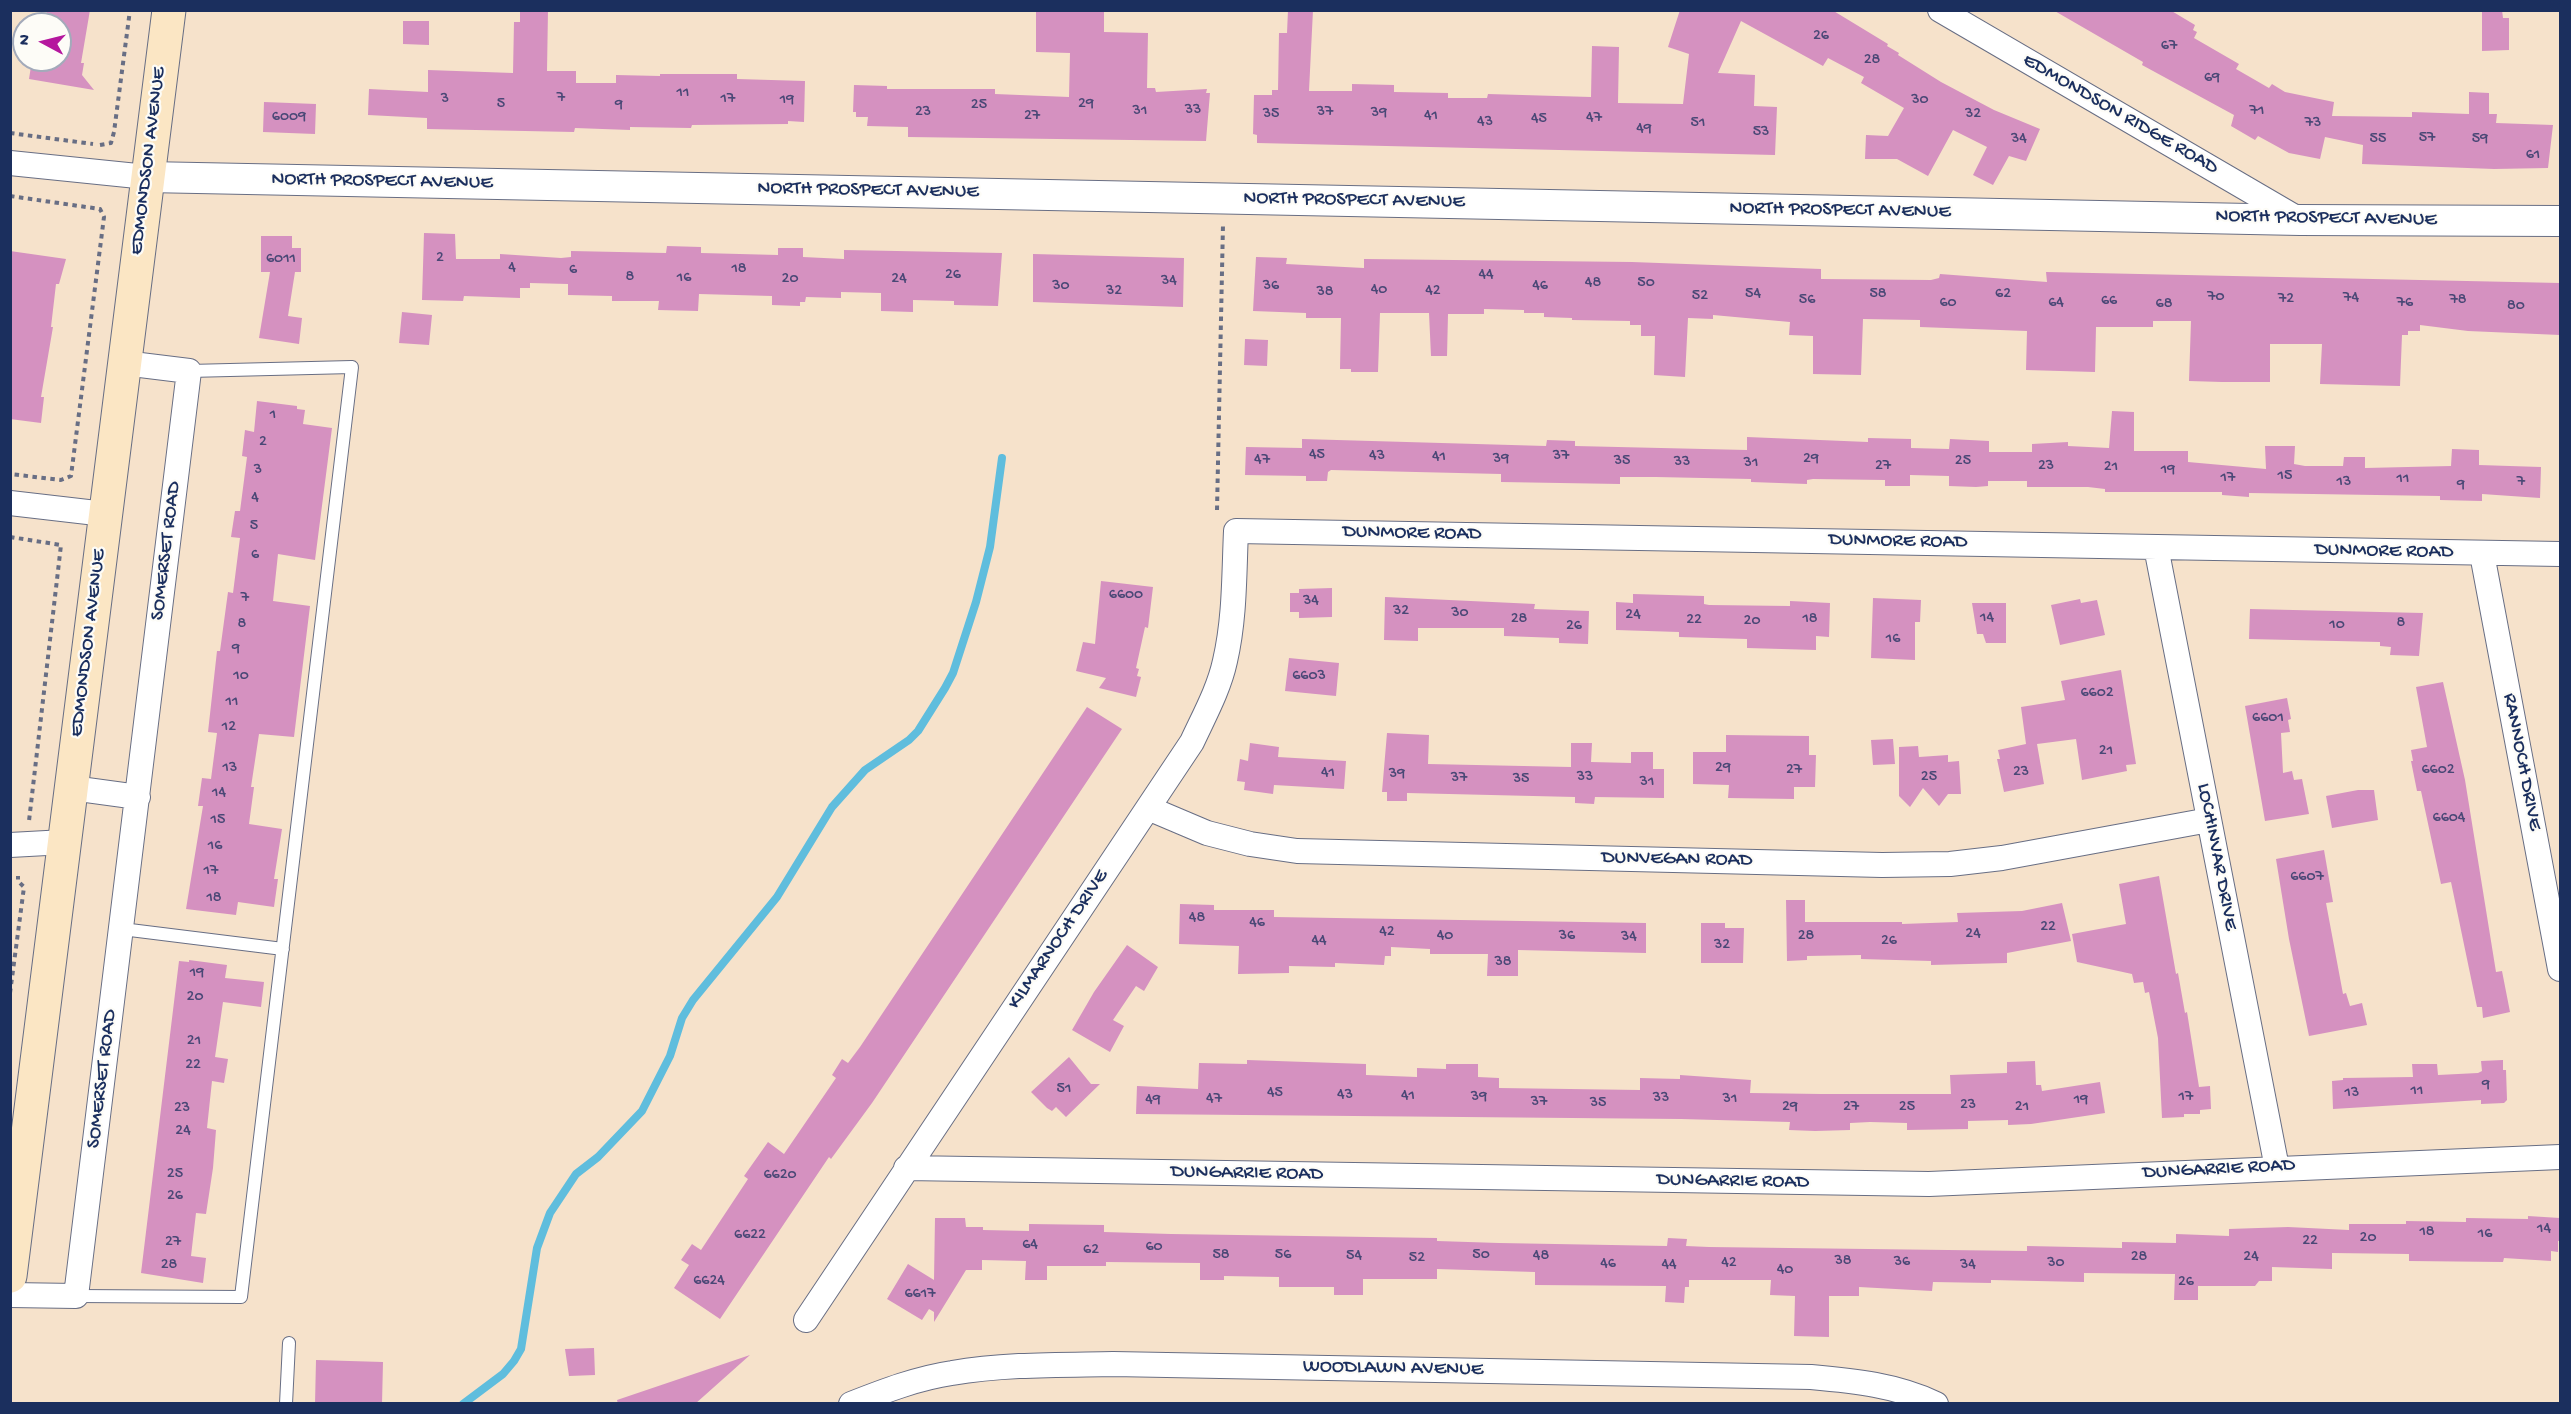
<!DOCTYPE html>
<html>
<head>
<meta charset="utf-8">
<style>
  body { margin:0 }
  #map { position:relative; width:2571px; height:1414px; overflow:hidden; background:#f6e2cb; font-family:"Gochi Hand",sans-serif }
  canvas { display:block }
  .frame { position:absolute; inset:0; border:12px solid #1b2f5e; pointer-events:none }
  .north { position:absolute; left:12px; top:12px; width:60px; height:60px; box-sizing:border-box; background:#fdfcf7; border:2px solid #a3aaba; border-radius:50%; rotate:277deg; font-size:16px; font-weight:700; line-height:24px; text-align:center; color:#1b2f5e }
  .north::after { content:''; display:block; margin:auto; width:21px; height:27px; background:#b5179e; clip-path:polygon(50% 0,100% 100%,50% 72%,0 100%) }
</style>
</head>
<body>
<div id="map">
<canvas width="2571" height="1414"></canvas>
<div class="frame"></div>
<div class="north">N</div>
</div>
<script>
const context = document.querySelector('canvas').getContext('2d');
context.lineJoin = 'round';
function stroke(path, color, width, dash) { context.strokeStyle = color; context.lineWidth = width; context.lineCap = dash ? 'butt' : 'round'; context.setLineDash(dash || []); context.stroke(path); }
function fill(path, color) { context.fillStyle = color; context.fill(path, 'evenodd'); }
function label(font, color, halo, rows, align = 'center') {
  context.font = font + ' "Gochi Hand",sans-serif'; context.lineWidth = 4.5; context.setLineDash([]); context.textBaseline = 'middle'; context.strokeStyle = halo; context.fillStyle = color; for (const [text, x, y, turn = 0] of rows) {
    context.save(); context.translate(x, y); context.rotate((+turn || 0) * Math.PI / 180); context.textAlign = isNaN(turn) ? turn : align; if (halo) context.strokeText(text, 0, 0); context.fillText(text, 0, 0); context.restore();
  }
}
const stream = new Path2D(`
  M463,1404L503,1374L514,1361L521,1349L537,1248L550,1213L576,1174L598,1157L642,1111L670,1056L682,1018L693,1000L777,897L832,807L865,770L909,740L918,731L945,688L953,673L976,602L990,547L1002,458`);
const building = new Path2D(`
  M47,10H90L81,63H84L82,75L94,90L29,79L32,60H60V24H45Z
  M520,10H548L547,71H576V83H616V75L660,76V74H737V79L805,81L804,122L788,121V124L692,125L691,128L630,127V130L575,128L574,132L427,129V118L368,115L369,89L428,92V70L513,73L514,22H520Z
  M1036,10H1104V32L1148,33L1147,88H1155L1156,92L1207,89L1206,93H1210L1206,141L908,137V127L867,126L868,117H856V112H853L854,85L887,86V89H995V94L1069,97L1070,53L1036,52Z
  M1288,10H1313L1309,91H1352V84L1394,85V92L1448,93V98H1487L1488,94L1591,97L1592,46L1619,47L1618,103L1683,104L1689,54L1668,47L1680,10H1832L1888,44L1887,46L1899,53L1898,55L1941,82L1994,110L2040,129L2026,161L2009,156L1993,185L1973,175L1987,147L1953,130L1928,176L1897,159H1865L1866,135L1888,136L1904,108L1861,83L1864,77L1828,58L1823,66L1741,21L1718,73L1755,75L1754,106L1777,107L1775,155L1257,143V135L1253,134L1254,95H1272V90H1278L1279,33H1287Z
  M2053,10H2170L2195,25L2193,30L2197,32L2194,38L2239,64L2236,69L2269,88L2272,84L2285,92L2334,102L2332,116L2412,117V112L2469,114V92L2489,93V114H2497L2496,123L2553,125L2548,168L2494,169L2362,164L2363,145L2325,137L2320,159L2289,153L2258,136L2255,140L2231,126L2234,115L2142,65L2143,62Z
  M2482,10H2502L2503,18H2509V50L2482,51Z
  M403,21H429V45L403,44Z
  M264,102L316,104L315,134L263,132Z
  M424,233L455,234L456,259H500V254L561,258L571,257V251L666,253L667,246L701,247V253L778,255V248H803V257L844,259V250L1002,253L998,306L954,305V301L913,300V312L881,311V293L841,292V298L806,297L805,302H800V306L772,305V296L699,294L698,311L658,310L659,301H612V296L568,295V284L530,283V288H520V298L464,296L463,301L422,300Z
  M261,236H292V248H301V272H295L288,316L302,318L299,344L259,338L270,272H261Z
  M10,251L66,259L59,284H56L51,327H53L41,397H44L41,423L10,419Z
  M1033,254L1184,258L1183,307L1033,302Z
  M1256,257L1287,258L1286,264L1364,268V259L1632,262L1821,269V279L1931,280L1939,278L1940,274L2047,282L2046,272L2560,283V335L2468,331L2420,325V331H2408V335H2402L2400,386L2320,384L2322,344H2270V382H2222L2189,381L2191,321H2153V327H2096L2095,372L2026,370L2027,331L1920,327V320L1863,319L1861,375L1813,374V336L1789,335L1790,322L1713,315V319L1688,318L1685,377L1654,375L1655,336H1641V325H1630V321L1572,320V318L1544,317V313H1524V310L1484,309V314H1448L1447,356H1431L1429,313H1380L1378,372H1351V369H1340L1341,318H1306V313L1253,311Z
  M402,312L432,315L429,345L399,343Z
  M1245,339L1268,340L1267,366L1244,365Z
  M257,401L297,406V409L305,410L303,424L332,428L315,560L278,554L273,601L310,606L294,737L259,734L251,787H254L249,824L282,829L274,879H278L274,907L238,902L236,915L186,909L203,806H198L202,778L211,779L217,733L208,732L217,651H220L228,592L233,593L240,538L231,537L235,511H240L247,457L242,456L245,430L254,432Z
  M2112,411L2134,412V451H2188V462L2266,469L2265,446H2295L2294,464L2305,466H2343L2344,457H2365V468L2451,466L2452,449L2479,450V465L2541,467L2540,498L2482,494V501L2440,500V496L2249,493V497L2222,495V492H2105V489L2088,487H2027V481H1988V486L1976,487L1949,486V476L1910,475V486H1885V480L1813,479L1807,480V484L1751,482V479L1656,477H1620V484L1501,482V474L1331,470L1328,472L1327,481H1306V476L1245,475L1246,447L1302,448V439L1546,446L1547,440L1575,441V446L1747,450V437L1868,442V438L1911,439V448L1949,449L1950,439L1989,441V452H2032V444L2068,442V446L2109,448Z
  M1101,581L1153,587L1148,628L1145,627L1136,668L1139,669L1137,676L1141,677L1136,697L1099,688L1106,678L1076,671L1083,642L1095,644Z
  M1332,588V617L1299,618V612H1290V593H1299V589Z
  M1633,594L1704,596V604L1709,605L1790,606V601L1830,603L1829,637L1816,636V650L1747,648V639L1679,637V632L1616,630V602L1633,603Z
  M1385,597L1535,604L1534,609L1589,611L1588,644L1559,643V638L1504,636V628H1418V641L1384,640Z
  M1873,598L1921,600L1920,622H1915V660L1871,658Z
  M2080,599L2081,603L2097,600L2105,635L2060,645L2051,605Z
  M1972,603H2006V643H1986L1983,634H1977Z
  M2250,609L2423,613L2419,656L2390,655L2391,647L2380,646V642L2249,639Z
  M1289,658L1339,663L1336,696L1285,691Z
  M2121,670L2136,764L2126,765L2127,771L2082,780L2076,739L2037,744L2044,784L2004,792L1997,759H2000L1998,750L2026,744L2021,707L2065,700L2061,681Z
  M2443,682L2465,780L2496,972L2502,971L2510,1012L2483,1018L2482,1007H2477L2451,882L2441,884L2421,791H2417L2411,761H2413L2411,750L2427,747L2416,687Z
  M2287,698L2291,719L2288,720L2290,732L2281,733L2283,773L2292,771L2294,780L2302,779L2309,814L2265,821L2245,706Z
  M1087,707L1122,729L872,1103L831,1159L829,1157L720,1319L674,1288L689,1265L681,1260L692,1244L701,1250L748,1179L744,1176L768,1142L784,1154L836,1078L832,1075L842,1059L848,1063L860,1047Z
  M1387,733L1429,735L1428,764L1571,767V743H1592L1591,762L1631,763V752H1653V769H1664V798L1595,797L1594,804L1575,803V797L1407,793V801H1387V792H1382Z
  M1726,735L1809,736V755H1816L1815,787H1794V799L1728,798L1729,785L1693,784V752H1726Z
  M1893,739L1895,764L1873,765L1871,740Z
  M1250,743L1279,747L1278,757L1346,761L1344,789L1274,785L1273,794L1244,790L1245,782L1237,781L1240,759L1248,761Z
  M1918,746L1919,757L1948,755V762L1959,761L1961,794H1948L1939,806L1923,788L1910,807L1899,796V747Z
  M2358,790H2374L2378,820L2332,828L2326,796Z
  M2324,850L2333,902L2326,903L2343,994L2346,993L2350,1006L2362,1003L2367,1025L2309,1036L2289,939L2276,859Z
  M2159,876L2176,974L2178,973L2185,1013L2187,1012L2199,1087L2210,1086L2211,1109L2200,1110V1114H2184V1117L2162,1118L2158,1038L2149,992L2145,993L2143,982L2134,983L2132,974L2077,962L2072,934L2126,924L2119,884Z
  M1786,900H1805V922H1902V924L1958,922L1957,913L2022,911L2062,903L2071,941L2007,953V963L1931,965V961L1861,959V955L1807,956V960L1787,961Z
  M1180,904L1214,905V910H1274V917L1646,923V953L1518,950V976H1487L1488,954H1430V949L1391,947V956H1385L1384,965L1335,963V967L1289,966V973L1238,974L1239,946L1179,944Z
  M1701,923H1725V928H1744L1743,963H1701Z
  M1127,945L1158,967L1144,991L1136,986L1113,1020L1124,1026L1110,1052L1072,1030L1094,992Z
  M189,960L227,965L225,978L264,982L261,1007L223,1002L215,1057L228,1059L224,1083L212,1081L207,1128L216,1130L213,1168L206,1214L196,1213L191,1256L206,1258L203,1283L141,1273L179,961L189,962Z
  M1069,1057L1091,1084H1100L1066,1117L1056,1107L1052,1111L1047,1108L1031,1092Z
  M1247,1060L1366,1064V1075L1417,1077V1068L1446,1069V1064H1478V1077L1499,1078V1088L1640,1090V1078L1680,1079V1075L1751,1080L1750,1093L1821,1094H1951L1950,1075L2007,1073V1062L2035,1061L2036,1085H2041L2042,1091L2100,1082L2105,1113L2031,1124L2008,1125V1120L1968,1121V1129L1907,1130V1123L1870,1122L1850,1123V1130L1815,1131L1789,1130L1790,1122L1681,1119L1136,1114L1137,1086L1198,1089L1199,1063L1247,1064Z
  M2503,1060V1070H2506L2507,1100L2504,1103L2481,1104V1100L2333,1109L2332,1081L2343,1080V1078L2413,1077L2412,1064H2437L2438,1075L2478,1073L2482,1071L2481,1061Z
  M2528,1216L2560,1218V1241H2558V1252L2551,1251V1261L2504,1258L2503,1262L2409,1261V1254L2332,1253V1269L2272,1267V1281H2259L2255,1286H2198V1300H2174L2175,1274L2084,1273V1282L1991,1280V1283L1933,1282L1932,1291L1859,1287V1296H1829V1337L1794,1336L1795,1296L1770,1295L1771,1280H1689V1287H1685L1684,1303L1665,1302L1666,1286L1535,1285V1272L1437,1269V1279H1363V1295H1334V1287H1279V1277L1224,1276V1280H1200V1263L1106,1262V1266H1047V1280H1025L1026,1261L982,1260V1270H966L934,1322V1312L929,1309L922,1320L887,1299L908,1264L934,1280L935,1218H965L966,1227H983V1230L1029,1231V1224L1104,1225V1232L1171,1234L1437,1238V1241L1499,1243L1667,1246L1668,1238L1687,1239L1686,1246L1709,1247L2027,1251V1246L2122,1248V1242L2176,1243V1234L2229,1236V1229L2288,1227L2349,1230V1224H2406V1221L2466,1222V1218L2528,1219Z
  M594,1348L595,1375L569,1376L565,1349Z
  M750,1355L695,1404H618L617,1400Z
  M316,1360L383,1362L382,1404H315Z`);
const path = new Path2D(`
  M10,133L93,144
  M100,145L111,143L114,132L130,10
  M10,196L100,209L104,217L71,476L61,480L10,474
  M1217,510L1223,224
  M10,537L61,545L29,821
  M10,993L24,887L18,881V876`);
const service = new Path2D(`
  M122,929L283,949
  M76,1296L241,1297L352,367L189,371
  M286,1404L289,1343`);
const minor = new Path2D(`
  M1940,10L2300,220
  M10,163L147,177
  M10,503L105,514
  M2156,547L2277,1168
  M2482,554L2560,969
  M72,788L138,797
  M1148,808L1207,833L1250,844L1297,851L1882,865L1950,864L2002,858L2209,820
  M10,845L65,842
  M906,1168L1929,1184L2560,1157
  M10,1295L76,1296L189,371L124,363
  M806,1320L1192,742C1204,716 1219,689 1225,661C1235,618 1234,574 1236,531L2560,554
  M851,1404C884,1391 918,1378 952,1373C1005,1364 1060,1365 1113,1364L1811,1377C1855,1381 1896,1385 1936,1404`);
const tertiary = new Path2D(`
  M147,177L2300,220L2560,221`);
const secondary = new Path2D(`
  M10,1276L169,10`);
const numberNames = [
  ["26",1821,37],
  ["67",2169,47],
  ["28",1872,61],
  ["69",2212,79],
  ["11",683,94],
  ["7",561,99],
  ["3",445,100],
  ["17",728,100],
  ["19",787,101],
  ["30",1920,101],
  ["5",501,105],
  ["29",1086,105],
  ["9",619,106],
  ["25",979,106],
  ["33",1193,111],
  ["31",1140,112],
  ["71",2257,112],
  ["23",923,113],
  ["37",1325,113],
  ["39",1379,114],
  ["35",1271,115],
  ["32",1973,115],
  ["27",1032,117],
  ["41",1431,117],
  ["6009",289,118],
  ["47",1594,119],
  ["45",1539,120],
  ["43",1485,123],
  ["51",1698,124],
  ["73",2313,124],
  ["49",1644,130],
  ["53",1761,133],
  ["57",2427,139],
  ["34",2019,140],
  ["55",2378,140],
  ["59",2480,140],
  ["61",2533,156],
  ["2",440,259],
  ["6011",281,260],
  ["4",512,269],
  ["18",739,270],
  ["6",573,271],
  ["26",953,276],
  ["44",1486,276],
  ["8",630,278],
  ["16",684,279],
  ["20",790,280],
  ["24",899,280],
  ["34",1169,282],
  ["48",1593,284],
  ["50",1646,284],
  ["30",1061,287],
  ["36",1271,287],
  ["46",1540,287],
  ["40",1379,291],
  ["32",1114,292],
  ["42",1433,292],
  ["38",1325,293],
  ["54",1753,295],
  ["58",1878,295],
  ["62",2003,295],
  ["52",1700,297],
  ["70",2216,298],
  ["74",2351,299],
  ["72",2286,300],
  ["56",1807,301],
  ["78",2458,301],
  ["66",2109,302],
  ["60",1948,304],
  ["64",2056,304],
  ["76",2405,304],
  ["68",2164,305],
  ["80",2516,307],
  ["1",273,416],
  ["2",263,443],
  ["45",1317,456],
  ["43",1377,457],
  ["37",1561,457],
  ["41",1439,458],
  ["39",1501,460],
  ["29",1811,460],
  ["47",1262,461],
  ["35",1622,462],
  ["25",1963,462],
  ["33",1682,463],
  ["31",1751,464],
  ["27",1883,467],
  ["23",2046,467],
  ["21",2111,468],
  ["3",258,471],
  ["19",2168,471],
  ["15",2285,477],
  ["17",2228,479],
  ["11",2403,480],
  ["13",2344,483],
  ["7",2521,483],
  ["9",2461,486],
  ["4",255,499],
  ["5",254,527],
  ["6",255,556],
  ["6600",1126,596],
  ["7",245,599],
  ["34",1311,602],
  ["32",1401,612],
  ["30",1460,614],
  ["24",1633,616],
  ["14",1987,619],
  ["28",1519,620],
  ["18",1810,620],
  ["22",1694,621],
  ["20",1752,622],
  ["8",2401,624],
  ["8",242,625],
  ["10",2337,626],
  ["26",1574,627],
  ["16",1893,640],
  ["9",236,650],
  ["10",241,677],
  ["6603",1309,677],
  ["6602",2097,694],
  ["11",232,703],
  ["6601",2268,719],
  ["12",229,728],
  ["21",2106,752],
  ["13",230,769],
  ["29",1723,769],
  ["27",1794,771],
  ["6602",2438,771],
  ["23",2021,773],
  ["41",1328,774],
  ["39",1397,775],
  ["33",1585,778],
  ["25",1929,778],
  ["37",1459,779],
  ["35",1521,780],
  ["31",1647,783],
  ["14",219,794],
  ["6604",2449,819],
  ["15",218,821],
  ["16",215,847],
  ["17",211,872],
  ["6607",2307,878],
  ["18",214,899],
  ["48",1197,919],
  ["46",1257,924],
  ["22",2048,928],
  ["42",1387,933],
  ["24",1973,935],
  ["40",1445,937],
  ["36",1567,937],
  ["28",1806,937],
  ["34",1629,938],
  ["44",1319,942],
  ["26",1889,942],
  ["32",1722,946],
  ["38",1503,963],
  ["19",197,974],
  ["20",195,998],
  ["21",194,1042],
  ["22",193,1066],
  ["9",2486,1086],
  ["51",1064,1090],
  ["11",2417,1092],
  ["45",1275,1094],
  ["13",2352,1094],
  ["43",1345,1096],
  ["41",1408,1097],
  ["39",1479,1098],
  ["17",2186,1098],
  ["33",1661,1099],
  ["47",1214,1100],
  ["31",1730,1100],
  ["49",1153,1101],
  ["19",2081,1101],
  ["37",1539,1103],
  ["35",1598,1104],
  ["23",1968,1106],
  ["29",1790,1108],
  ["27",1851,1108],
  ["25",1907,1108],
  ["21",2022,1108],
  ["23",182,1109],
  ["24",183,1132],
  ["25",175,1175],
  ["6620",780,1176],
  ["26",175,1197],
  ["14",2544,1230],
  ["18",2427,1233],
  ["16",2485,1235],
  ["6622",750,1236],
  ["20",2368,1239],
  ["22",2310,1242],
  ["27",173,1243],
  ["64",1030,1246],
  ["60",1154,1248],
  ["62",1091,1251],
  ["58",1221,1256],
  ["56",1283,1256],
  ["50",1481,1256],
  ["54",1354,1257],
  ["48",1541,1257],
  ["28",2139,1258],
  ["24",2251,1258],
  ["52",1417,1259],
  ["38",1843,1262],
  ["36",1902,1263],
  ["42",1729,1264],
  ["30",2056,1264],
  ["46",1608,1265],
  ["28",169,1266],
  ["44",1669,1266],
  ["34",1968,1266],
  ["40",1785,1271],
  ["6624",709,1282],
  ["26",2186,1283],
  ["6617",920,1295]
];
const streetNames = [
  ["EDMONDSON RIDGE ROAD",2120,115,30],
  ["EDMONDSON AVENUE",149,161,-83],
  ["NORTH PROSPECT AVENUE",382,182,1],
  ["NORTH PROSPECT AVENUE",868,191,1],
  ["NORTH PROSPECT AVENUE",1354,201,1],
  ["NORTH PROSPECT AVENUE",1840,211,1],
  ["NORTH PROSPECT AVENUE",2326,219,1],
  ["DUNMORE ROAD",1412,534,1],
  ["DUNMORE ROAD",1898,542,1],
  ["SOMERSET ROAD",167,551,-83],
  ["DUNMORE ROAD",2384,552,1],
  ["EDMONDSON AVENUE",89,643,-83],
  ["RANNOCH DRIVE",2521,762,79],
  ["LOCHINVAR DRIVE",2216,857,79],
  ["DUNVEGAN ROAD",1677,860,1],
  ["KILMARNOCH DRIVE",1059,940,-56],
  ["SOMERSET ROAD",103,1079,-83],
  ["DUNGARRIE ROAD",2219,1170,-3],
  ["DUNGARRIE ROAD",1247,1174,1],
  ["DUNGARRIE ROAD",1733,1182,1],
  ["WOODLAWN AVENUE",1393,1369,1]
];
stroke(stream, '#5fbddd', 8);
fill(building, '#d591c0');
stroke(service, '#686e84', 14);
stroke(minor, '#686e84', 26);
stroke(tertiary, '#686e84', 32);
stroke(secondary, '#686e84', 35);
stroke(path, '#686e84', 4, [4.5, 4.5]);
stroke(service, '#fff', 12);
stroke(minor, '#fff', 24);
stroke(tertiary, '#fff', 30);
stroke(secondary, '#fbe6c4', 33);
label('16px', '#4a4876', null, numberNames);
label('20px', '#1b2f5e', '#fdfcf7', streetNames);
</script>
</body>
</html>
